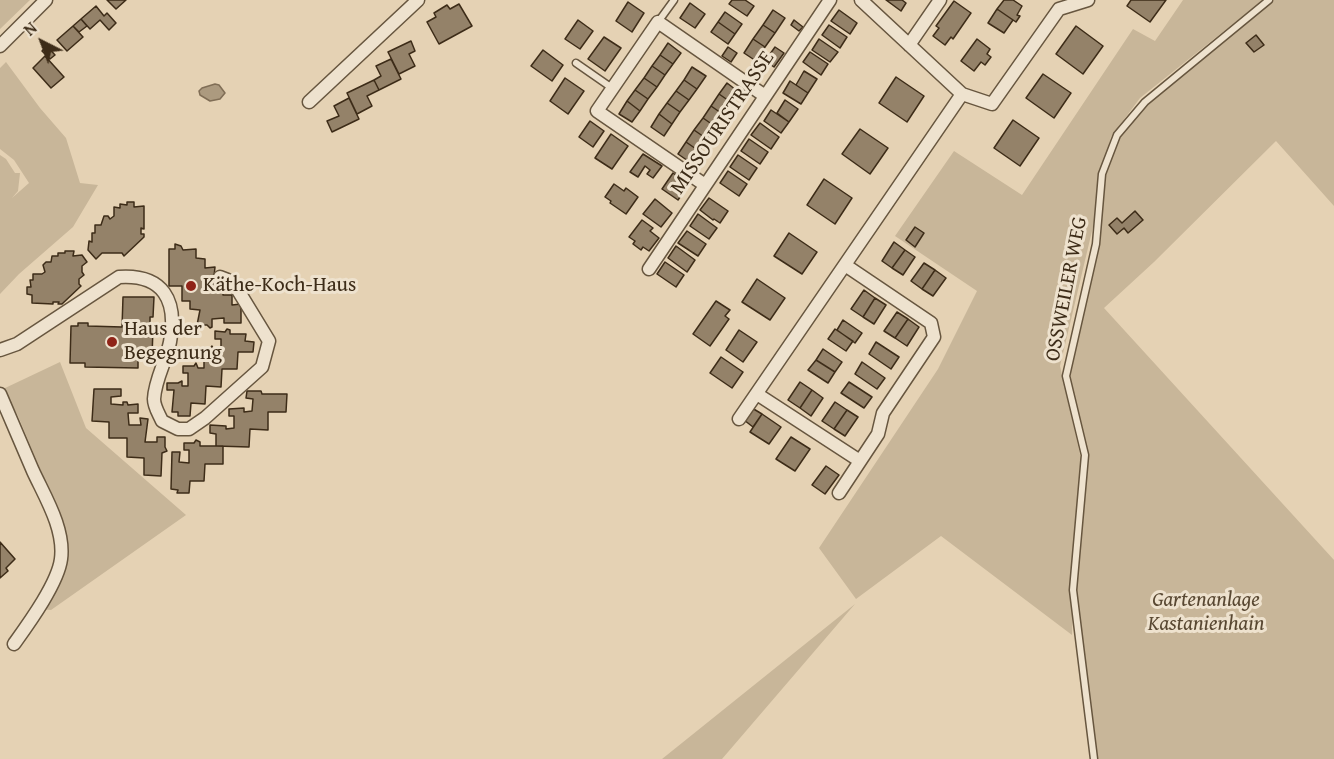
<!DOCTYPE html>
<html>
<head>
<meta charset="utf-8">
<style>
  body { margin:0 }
  #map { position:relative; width:1334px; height:759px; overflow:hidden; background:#e5d2b4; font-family:"Gentium Book Plus",serif }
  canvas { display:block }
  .north { position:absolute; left:12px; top:12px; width:60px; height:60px; -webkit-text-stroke:4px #eee2ce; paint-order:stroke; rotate:318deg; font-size:16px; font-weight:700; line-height:24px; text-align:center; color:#3d2c18 }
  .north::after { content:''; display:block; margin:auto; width:21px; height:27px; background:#3d2c18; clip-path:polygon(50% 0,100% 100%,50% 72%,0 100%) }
</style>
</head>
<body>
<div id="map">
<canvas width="1334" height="759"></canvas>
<div class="north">N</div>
</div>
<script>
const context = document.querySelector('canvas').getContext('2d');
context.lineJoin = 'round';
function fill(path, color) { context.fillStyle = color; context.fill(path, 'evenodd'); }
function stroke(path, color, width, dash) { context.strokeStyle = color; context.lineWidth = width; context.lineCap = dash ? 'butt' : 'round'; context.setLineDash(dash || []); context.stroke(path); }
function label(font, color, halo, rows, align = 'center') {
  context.font = font + ' "Gentium Book Plus",serif'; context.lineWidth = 6; context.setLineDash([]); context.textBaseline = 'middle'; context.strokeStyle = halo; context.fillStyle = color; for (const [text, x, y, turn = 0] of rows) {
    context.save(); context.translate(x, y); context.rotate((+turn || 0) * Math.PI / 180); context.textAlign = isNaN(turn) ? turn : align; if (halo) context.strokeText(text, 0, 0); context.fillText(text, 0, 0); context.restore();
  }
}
const green = new Path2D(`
  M0,0H30L0,29Z
  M1183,0H1263L1140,98L1111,137L1099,179L1096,214L1060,366L1081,459L1083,441L1066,376L1096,244L1102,174L1117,135L1160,88L1274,0H1334V206L1276,141L1154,262L1104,308L1334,560V759H1093L1073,596L1072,635L941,536L856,599L819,548L938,369L977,291L895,236L954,151L1022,195L1133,29L1155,41Z
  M6,62L40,108L66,138L80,183L98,185L73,227L19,274L0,294V155L6,159L15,173H20L18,191L12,198L29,183L14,160L0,149V68Z
  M60,362L86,428L186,515L51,610L41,609L65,566L59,514L18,416L3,389Z
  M855,604L722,759H662Z`);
const water = new Path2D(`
  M215,84L219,85L225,93L220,99L210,101L200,95L199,91L202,88Z`);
const building = new Path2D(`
  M107,0H126L116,9Z
  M732,0H745L754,6L747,16L729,4Z
  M886,0H902L906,3L901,11Z
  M1004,0H1013L1022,6L1017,15L1020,16L1016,22L997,9Z
  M1131,0H1166L1150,22L1127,6Z
  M954,1L971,13L953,39L951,37L945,45L933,36L939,28L936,26Z
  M628,2L644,13L632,32L616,21Z
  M690,3L705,14L695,28L680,18Z
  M459,4L472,26L439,44L427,22L436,17L434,13L447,5L450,9Z
  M96,6L104,16L107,13L116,23L109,30L100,20L90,29L81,19Z
  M997,9L1013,20L1004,33L988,23Z
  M773,10L785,18L775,33L763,25Z
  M839,10L857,23L850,34L831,21Z
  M725,12L742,24L735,34L718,22Z
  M81,19L87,26L79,32L73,26Z
  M578,20L593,31L580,49L565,39Z
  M794,20L803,27L799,31L791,25Z
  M718,22L735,34L728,44L711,32Z
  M763,25L775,33L765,47L753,39Z
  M829,25L847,37L840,48L822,35Z
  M73,26L83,37L67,51L57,40Z
  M1076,26L1103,46L1083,74L1056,54Z
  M1256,35L1264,45L1254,52L1246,43Z
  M604,37L621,48L605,71L588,59Z
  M753,39L765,47L756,61L744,53Z
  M819,39L838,52L830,62L812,50Z
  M977,39L990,49L987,54L991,57L985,65L981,62L974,71L961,61Z
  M411,41L415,51L409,54L415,66L399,74L388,52Z
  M668,43L681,53L673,64L660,55Z
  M47,46L55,55L50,59L42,51Z
  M728,47L737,53L731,62L722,56Z
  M775,47L784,53L774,67L765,61Z
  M543,50L563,65L552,81L531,66Z
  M810,52L828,64L821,75L803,62Z
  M660,55L673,64L665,75L652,66Z
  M45,56L64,77L51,88L33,68Z
  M391,59L401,79L379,90L374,80L381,76L376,66Z
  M753,64L763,71L756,80L746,73Z
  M652,66L665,75L657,87L644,78Z
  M692,67L706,76L697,89L684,80Z
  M804,71L817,79L808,93L796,85Z
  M1043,74L1071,93L1054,118L1026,98Z
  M896,77L924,96L907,122L879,103Z
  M565,78L584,91L568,114L550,101Z
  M644,78L657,87L648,99L635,90Z
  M374,80L379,90L367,96L372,106L357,114L347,93Z
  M684,80L697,89L689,100L676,91Z
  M790,81L808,93L801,104L783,93Z
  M727,83L740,93L732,103L719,94Z
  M635,90L648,99L640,111L627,101Z
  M676,91L689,100L680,112L667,103Z
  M719,94L732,103L724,115L711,106Z
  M349,98L359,119L332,132L327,121L339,116L334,106Z
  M785,100L798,109L789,122L777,113Z
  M627,101L640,111L632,122L619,114Z
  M667,103L680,112L672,124L659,114Z
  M711,106L724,115L716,127L703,118Z
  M771,110L789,122L781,133L764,121Z
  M659,114L672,124L664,136L651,127Z
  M703,118L716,127L707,139L694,130Z
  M1013,120L1039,138L1020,166L994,148Z
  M590,121L604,131L593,147L579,137Z
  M760,123L779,137L771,149L751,135Z
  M860,129L888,148L870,174L842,154Z
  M694,130L707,139L699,151L686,142Z
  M611,134L628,146L612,169L595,158Z
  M749,139L768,152L760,164L741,151Z
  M686,142L699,151L691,163L678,154Z
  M643,154L662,166L653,178L647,174L650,170L645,166L638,177L630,172Z
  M738,155L757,168L749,180L730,167Z
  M728,171L747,184L739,196L720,183Z
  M673,173L689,184L678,200L662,189Z
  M824,179L852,198L835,224L807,205Z
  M614,184L624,191L626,188L638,197L626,214L610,203L611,201L605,197Z
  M709,198L728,211L720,223L714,219L713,220L700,210Z
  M655,199L672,213L661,227L643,214Z
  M127,202H134V207L144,206V229L141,228V234H144V237L124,256L122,253H102L96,259L88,250L89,241L92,242V233H95V225H101L104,216H108L110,219L114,216V207L120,208V204L127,205Z
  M1135,211L1143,220L1128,233L1124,228L1117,234L1109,225L1117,218L1122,223Z
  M698,214L717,228L709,239L690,226Z
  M642,220L653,228L650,231L659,238L649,251L643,247L641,250L633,244L635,241L629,237Z
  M915,227L924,233L915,247L906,240Z
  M687,231L706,244L698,256L678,243Z
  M789,233L817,252L802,274L774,256Z
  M894,242L905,250L892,268L882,261Z
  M175,244L181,246L183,250L196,249V258L205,259V268L215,267L213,286H223V295H232V305L241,304V323H224V318L212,319V327L210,328L207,325H197L200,310L190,309V301H182V286H169V249H175Z
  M676,246L695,260L687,272L668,258Z
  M905,250L915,257L903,275L892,268Z
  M65,251H74L73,256L82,255L87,262L82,266V272L84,275L79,279V284L81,286L62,304H58L59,302H53V304L32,303V295L27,294V287H31L30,280H33V274H42L45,272L43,265L46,262H51L52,256H58V253H65Z
  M665,262L684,275L676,287L657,274Z
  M924,263L935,270L922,289L911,281Z
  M935,270L946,278L933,296L922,289Z
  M757,279L785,298L770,320L742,302Z
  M864,290L875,298L863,317L851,309Z
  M123,297H154L153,317H150V327H153L152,358L138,357V368L85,367V363H70L71,326H78V323H88V326L122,327Z
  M875,298L886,305L874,324L863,317Z
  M716,301L730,310L725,316L729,319L710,346L693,334Z
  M897,312L908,319L895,338L884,331Z
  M908,319L919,327L907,346L895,338Z
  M843,320L862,333L855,343L837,330Z
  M227,329L230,330V334H246L245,341L254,342L253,352H238L237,369H222L221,387L206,386L205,404L191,403L190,416H178V412H172L174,390H167V383H178L182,381V386H188V373H183V366H194L196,363L198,368H204V356H199V348L210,349L212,346L214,351H221V339H215V331L225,332Z
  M835,329L853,341L846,351L828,339Z
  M739,330L757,342L743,362L726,350Z
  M876,342L899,357L891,369L869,354Z
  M823,349L842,362L835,372L816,360Z
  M721,357L743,372L732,388L710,373Z
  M816,360L835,372L828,383L808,370Z
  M862,362L885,378L877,389L855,374Z
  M800,382L812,390L800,408L788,400Z
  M849,382L872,397L864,408L841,393Z
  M94,389H121V396L111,397V404L123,405V402H127L128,405L138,404V413H128L129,425H141L140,418L148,419L145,442H157V437H165V447L167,451L162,453L161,476L144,475V458L127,457V438H109V422L92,421Z
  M812,390L823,398L811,416L800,408Z
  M247,391H261L262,394H287L286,412H268V430L250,429L249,447L216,446V434L210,433V425L226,426V429L234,428V416H229V409L244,408V412L252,411L253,399L246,398Z
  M835,402L847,410L834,429L822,421Z
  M752,408L762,414L753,427L744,420Z
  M847,410L858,417L845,436L834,429Z
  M762,414L781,427L769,444L750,432Z
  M791,437L810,449L795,471L776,459Z
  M196,440L200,442V446H223V464H205L204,481H190L189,493H177L178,490L171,489L172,452H180L179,462L189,463V450H184V443H194Z
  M826,466L839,475L825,494L812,485Z
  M0,542L15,559L6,568L8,571L0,578Z`);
const lane = new Path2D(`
  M658,22L674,0
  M576,63L612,88
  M1094,759L1073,590L1085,455L1066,376L1096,244L1102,174L1117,135L1145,102L1269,0`);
const street = new Path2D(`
  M861,0L962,94L992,104L1059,9L1088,0
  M909,45L940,0
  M0,46L46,0
  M309,102L418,0
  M705,185L597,111L658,22L765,96
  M649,269L830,0
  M0,350L17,344L119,277C163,274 178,300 170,342C166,362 155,379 154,399C154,407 159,414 162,421L178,429H189L205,418L262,367L269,341L233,282L220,277
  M0,394C11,420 22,445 33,471C45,497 65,529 61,559C58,583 29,623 14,644
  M757,394L860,461
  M739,419L962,94
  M839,493L878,434L883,413L934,337L931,323L845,265`);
const markers = [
  [191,286,6,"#8f2418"],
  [112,342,6,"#8f2418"]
];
const streetNames = [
  ["MISSOURISTRASSE",723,123,-56],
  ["OSSWEILER WEG",1067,289,-79]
];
const poiNames = [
  ["Käthe-Koch-Haus",203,286],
  ["Haus der",124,330],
  ["Begegnung",124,354]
];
const parkNames = [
  ["Gartenanlage",1206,601],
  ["Kastanienhain",1206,625]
];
fill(green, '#c8b699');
fill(water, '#ac9a7f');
stroke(water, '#806e56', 1.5);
fill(building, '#948269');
stroke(building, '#3d2c18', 1.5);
stroke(lane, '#67563f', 9);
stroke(street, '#67563f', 15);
stroke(lane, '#eee2ce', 6);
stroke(street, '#eee2ce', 12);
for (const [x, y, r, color] of markers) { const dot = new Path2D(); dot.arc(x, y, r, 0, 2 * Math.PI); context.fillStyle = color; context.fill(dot); stroke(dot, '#eee2ce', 2); }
label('21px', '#3d2c18', '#eee2ce', streetNames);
label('21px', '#3d2c18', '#eee2ce', poiNames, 'left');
label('italic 21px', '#594832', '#eee2ce', parkNames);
</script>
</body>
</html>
